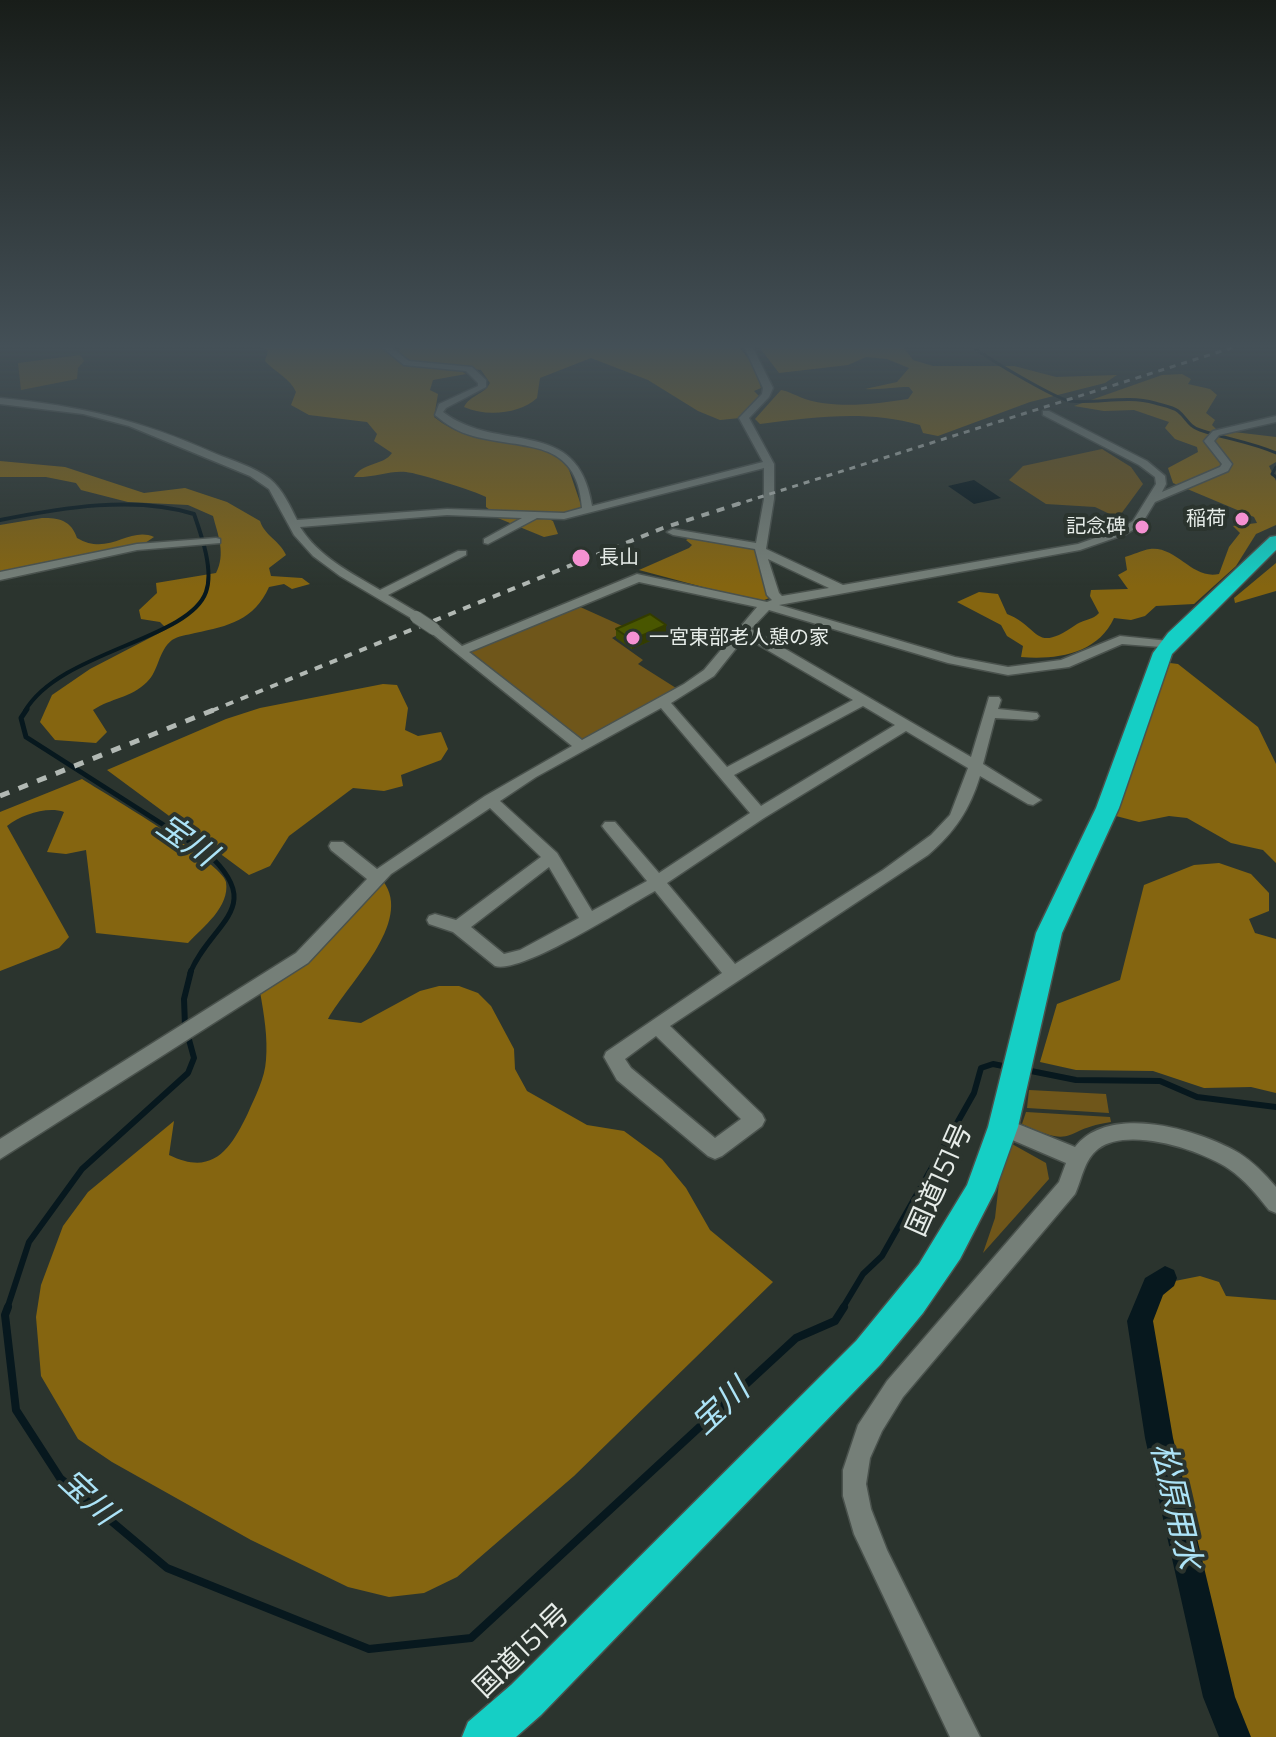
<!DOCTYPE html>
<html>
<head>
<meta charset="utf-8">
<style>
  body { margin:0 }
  canvas { display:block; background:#2b342e }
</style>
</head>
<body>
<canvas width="1276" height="1737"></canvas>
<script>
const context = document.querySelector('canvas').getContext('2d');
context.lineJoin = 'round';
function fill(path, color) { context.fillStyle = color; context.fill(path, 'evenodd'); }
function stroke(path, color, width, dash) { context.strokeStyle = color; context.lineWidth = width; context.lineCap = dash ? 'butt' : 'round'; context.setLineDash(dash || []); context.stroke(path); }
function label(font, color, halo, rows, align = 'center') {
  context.font = font + ' Montserrat,"Noto Sans JP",sans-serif'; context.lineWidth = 8; context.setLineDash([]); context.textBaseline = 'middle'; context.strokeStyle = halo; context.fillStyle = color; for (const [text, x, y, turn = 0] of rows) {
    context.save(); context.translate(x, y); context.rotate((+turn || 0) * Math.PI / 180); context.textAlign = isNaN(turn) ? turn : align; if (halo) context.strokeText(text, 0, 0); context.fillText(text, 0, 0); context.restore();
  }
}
const green = new Path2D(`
  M80,355L84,361L78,368L77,379L21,390L18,363Z
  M1102,449L1131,467L1143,484L1118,518L1095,507L1046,504L1009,480L1023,466Z
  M578,606L629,629L612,638L643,660L638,664L676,688L581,740L471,652Z
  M1029,1090L1106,1094L1109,1113L1027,1108Z
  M1026,1112L1110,1117L1111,1122C1061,1129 1078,1150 1022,1124Z
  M1012,1144L1046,1163L1049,1179L983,1253L995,1218L1003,1147Z`);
const forest = new Path2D(`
  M256,344H372L379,345L406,366L460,370L466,374L433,380L430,390L438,394L434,417C477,452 522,434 565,458L582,508L551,516L490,510L486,507V497C475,491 418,473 406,472C391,470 373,478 354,477C363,462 383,466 392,453L374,441L377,434L367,422L309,415L291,405L296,392C291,379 275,372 265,361L268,351Z
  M411,344H737L755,367L761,388L754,391L759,396L740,418L720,420L698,411L648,380L591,358L540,378L537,398C520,414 486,417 464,407C470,395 484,395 490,383L481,370L412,362L400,353L399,347Z
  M757,344H901L913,360L933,366H1014L1056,377L1117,375L1105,383L1030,402L938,436L923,433L920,425C866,410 815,417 760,424L755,419L781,390C791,392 796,396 805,399C836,409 877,404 908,399L913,392L909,387C893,387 882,390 865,389L897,382L909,368L887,359L866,357L848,365L779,373Z
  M1182,374L1191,379L1188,384L1210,389L1217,395L1206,413L1215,420L1212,425L1217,430L1276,437V462L1269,466L1276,481V525L1256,534L1236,566L1194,604L1156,606L1145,616L1131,620L1114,618C1098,654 1056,660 1021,657L1023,646L1007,636L1001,625L957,602L979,592L998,594L1007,614C1041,627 1033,655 1077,624C1085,619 1093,620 1099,613L1090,596L1091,590L1128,589L1118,575L1127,570L1125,557C1133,555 1142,550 1150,549C1177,546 1192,580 1219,574L1229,547L1240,533L1233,526L1257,523L1254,517L1173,483L1168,468L1198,452L1197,447L1175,439L1165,428L1169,422L1134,410L1104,411L1074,406L1162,375Z
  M0,461L65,467L144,493L185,488L227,502L260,521C265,536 279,540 286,555L269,568L271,576L302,578L310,584L292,589L284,584L269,587C254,620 229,626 195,633C187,635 178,636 172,640C158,651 159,671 147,682C131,698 111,698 93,710L107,732L96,743L55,740L40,722L52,695L90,669L167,629L160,622L141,619L139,610L157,593L156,583L216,573C226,554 218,535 213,516L188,505L128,502L81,490L76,483L46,477H0Z
  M493,516L547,518L553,521L558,534L544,537Z
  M42,518C59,518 71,520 77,538C109,557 129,526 154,537L145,543L0,573V525Z
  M690,538L755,549L772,597L759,602L639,570L689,548L692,545L686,540Z
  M1276,563V591L1235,603L1234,598Z
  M1162,662L1178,664L1258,727L1276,764V863L1263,850L1231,843L1187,818L1169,816L1139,822L1116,816Z
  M383,684L397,685L408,708L405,730L418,736L441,732L448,749L441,760L401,775L403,786L384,791L353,788L289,836L270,866L249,875L107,770L226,719L260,708Z
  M82,779C104,793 223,863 226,882C230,907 203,927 188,943L96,933L86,850L66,854L47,852L64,812C47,806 21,815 7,826L69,937L59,948L0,971V812Z
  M1219,863L1251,874L1269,893V911L1249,919L1255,933L1276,939V1093L1251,1087L1204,1088L1153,1071L1076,1070L1040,1062L1057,1004L1120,980L1144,885L1194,865Z
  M383,881C414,922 348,983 328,1019L361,1023L420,991L439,986H459L478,993L491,1006L514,1049L515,1069L527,1091L587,1125L624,1131L662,1159L686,1188L710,1230L773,1282L574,1476L457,1577L424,1593L389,1597L348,1587L251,1540L112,1462L78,1439L41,1376L36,1317L41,1285L63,1226L88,1192L174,1121L169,1155C214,1177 231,1148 248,1113C255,1097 265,1078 266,1060C268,1038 264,1014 260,992Z
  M1200,1276L1219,1282L1226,1296L1276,1300V1737H1239L1221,1695L1199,1603L1162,1437L1142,1321L1157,1289L1170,1282Z`);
const water = new Path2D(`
  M974,480L1001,498L974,504L948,486Z`);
const streamFar4 = new Path2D(`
  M970,344C979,354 1056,399 1070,401C1098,404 1126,395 1155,403C1161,405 1173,407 1178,411C1187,418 1188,426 1200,430C1226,439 1251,442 1276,453
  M1276,467L1272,474L1276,477`);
const streamFar3 = new Path2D(`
  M0,520C60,508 135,495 194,514C201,534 214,570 206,592C189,640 60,651 25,711`);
const streamFar2 = new Path2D(`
  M27,709L21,718L26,737L206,852C268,908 211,922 190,973`);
const streamFar1 = new Path2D(`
  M185,1026L184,999L191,971
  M1026,1070L1076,1080L1160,1081L1197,1097L1276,1107
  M7,1309L29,1242L82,1169L188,1073L194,1058L188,1036
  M842,1309L863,1274L882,1256L974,1093L981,1068L993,1064L1008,1067`);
const stream = new Path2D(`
  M8,1307L5,1315L16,1410L60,1478L167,1568L369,1649L471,1638L796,1338L835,1321L844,1307`);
const canal = new Path2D(`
  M1165,1266L1174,1270L1177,1278L1174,1286L1163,1295L1153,1321L1173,1438L1235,1697L1251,1737H1219L1203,1697L1145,1438L1127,1321L1145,1278Z`);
const street = new Path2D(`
  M378,344H387L409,361L472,367L486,380V387L446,408L443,412C499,455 578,414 592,506L763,462L739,418L762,394L763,388L743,344H751L773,388L769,397L749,418L774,464V499L766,549L843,585L1078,544L1118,530L1133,521L1156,484L1155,477L1139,465L1043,415V411H1049L1147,461L1165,476L1166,484L1162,492L1220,467L1222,464L1204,441L1213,431L1276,416V422L1219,435L1214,441L1232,464L1228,471L1155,502L1141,525L1126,534L1080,550L779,605L955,657L1008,667L1061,660L1120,636L1169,641L1174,642V648L1122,644L1069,667L1008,675L948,663L769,610L751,629L971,757L989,697H999L1001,700L998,709L1037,713L1039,716L1037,719L1032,720L995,718L983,764L1041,800L1033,805L1028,804L980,776C970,809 955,832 928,855L670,1026L762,1114L765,1120L762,1126L722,1156L715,1159L708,1156L617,1080L604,1057L606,1052L722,973L655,891C626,907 522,974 495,966L453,932L429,924L427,920L429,916L435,914L456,920L541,857L490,808L391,874L308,963L0,1159V1139L296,953L367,879L331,850L329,846L331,842H343L377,869L485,796L572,746L430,632V626H438L462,646L637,574L767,602L772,600L767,595L755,549L673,535L667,532L673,529L756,543L764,499V468L564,519L537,518L488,544L484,543V539L522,518L447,515L300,527C318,556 351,573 380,590L458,551H466V555L388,595L420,614V620L416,621L340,576L313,556L294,535L269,489L250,476L129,426L83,414L0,404V398C81,406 140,420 214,453C233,461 254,467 270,479C283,490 290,506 297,520L447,509L564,513L582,508C577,437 524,450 473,436C458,432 447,425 435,415L439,404L478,386V383L466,371L404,365ZM768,559L829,588L782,596L779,593ZM639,582L757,607L704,670L684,684L582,740L469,652ZM745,637L853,700L727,767L671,703L714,676ZM863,706L895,725L761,806L734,775ZM661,708L750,813L659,873L615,822H605L602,826L605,830L647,881L592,911L557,853L500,801L536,777ZM906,731L968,768L950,815L931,835L883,870L735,964L667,883L764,818ZM549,867L579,918L520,950L504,954L471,927ZM656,1036L741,1119L715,1138L631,1068L625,1059Z
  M216,538L220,539V543L137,550L0,580V572L137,544Z
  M1003,1118L1075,1147C1109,1103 1198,1129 1239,1153C1253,1162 1265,1174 1276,1187V1213L1269,1210C1257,1195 1245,1180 1229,1169C1201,1150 1128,1126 1098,1149C1084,1160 1082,1179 1075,1194L903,1397L882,1431L870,1458L866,1484L871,1509L887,1550L980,1737H950L854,1534L843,1496V1470L858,1425L887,1381L1059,1182L1066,1163L996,1133L993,1127L996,1121Z`);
const highway = new Path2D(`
  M1276,536V550L1172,654L1119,808L1062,933L1018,1127L995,1191L960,1259L923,1313L880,1365L541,1715L516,1737H462L468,1722L511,1685L856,1341L919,1264L967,1185L988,1127L1036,933L1096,808L1153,653L1168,633L1270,537Z`);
const railFar2 = new Path2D(`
  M735,505L1244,344`);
const railFar1 = new Path2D(`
  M211,711L663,528L741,503`);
const rail = new Path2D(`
  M0,796L216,709`);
const streetBridge = new Path2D(`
  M416,617L434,629`);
const wall = new Path2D(`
  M666,625V634L632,649L616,638V629Z`);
const shadedWall = new Path2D(`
  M666,625V634L632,649V640Z`);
const building = new Path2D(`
  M650,614L666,625L632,640L616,629Z`);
const markers = [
  [1242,519,8,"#f591d2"],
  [1142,527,8,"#f591d2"],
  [581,558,10,"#f591d2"],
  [633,638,8,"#f591d2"]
];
const farPoinames = [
  ["稲荷",1226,519],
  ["記念碑",1126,527],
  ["長山",599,558,"left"],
  ["一宮東部老人憩の家",649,638,"left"]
];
const nearStreetnames = [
  ["国道151号",940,1180,-66],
  ["国道151号",522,1651,-44]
];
const nearWaternames = [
  ["宝川",186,841,35],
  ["宝川",721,1407,-43],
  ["宝川",87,1498,43],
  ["松原用水",1175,1506,77]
];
fill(green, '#6f561a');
fill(forest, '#856510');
fill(water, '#07181e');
stroke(streamFar4, '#07181e', 3);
stroke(streamFar3, '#07181e', 4);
stroke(streamFar2, '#07181e', 5);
stroke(streamFar1, '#07181e', 6);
stroke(stream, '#07181e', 8);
fill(canal, '#07181e');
stroke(street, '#4a524d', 3);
stroke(highway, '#4a524d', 3);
fill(street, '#757f78');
fill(highway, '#15cfc5');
stroke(railFar2, '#b2b9b4', 3, [6, 6]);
stroke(railFar1, '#b2b9b4', 4, [8, 8]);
stroke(rail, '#b2b9b4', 5, [10, 10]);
stroke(streetBridge, '#4a524d', 14, []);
stroke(streetBridge, '#757f78', 12);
fill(wall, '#3f4a00');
fill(shadedWall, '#333c00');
fill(building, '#495600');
stroke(building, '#333c00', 2);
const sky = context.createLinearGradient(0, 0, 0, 587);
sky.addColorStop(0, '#181d19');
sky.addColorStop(0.59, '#445057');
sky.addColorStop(1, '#44505700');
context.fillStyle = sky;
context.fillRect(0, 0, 1276, 587);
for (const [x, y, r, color] of markers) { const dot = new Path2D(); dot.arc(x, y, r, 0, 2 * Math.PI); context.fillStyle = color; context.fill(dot); stroke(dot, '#2b342e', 3); }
label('20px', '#e6ece8', '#2b342e', farPoinames, 'right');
label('28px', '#e6ece8', '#2b342e', nearStreetnames);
label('italic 32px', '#ace3f7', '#2b342e', nearWaternames);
</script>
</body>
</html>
